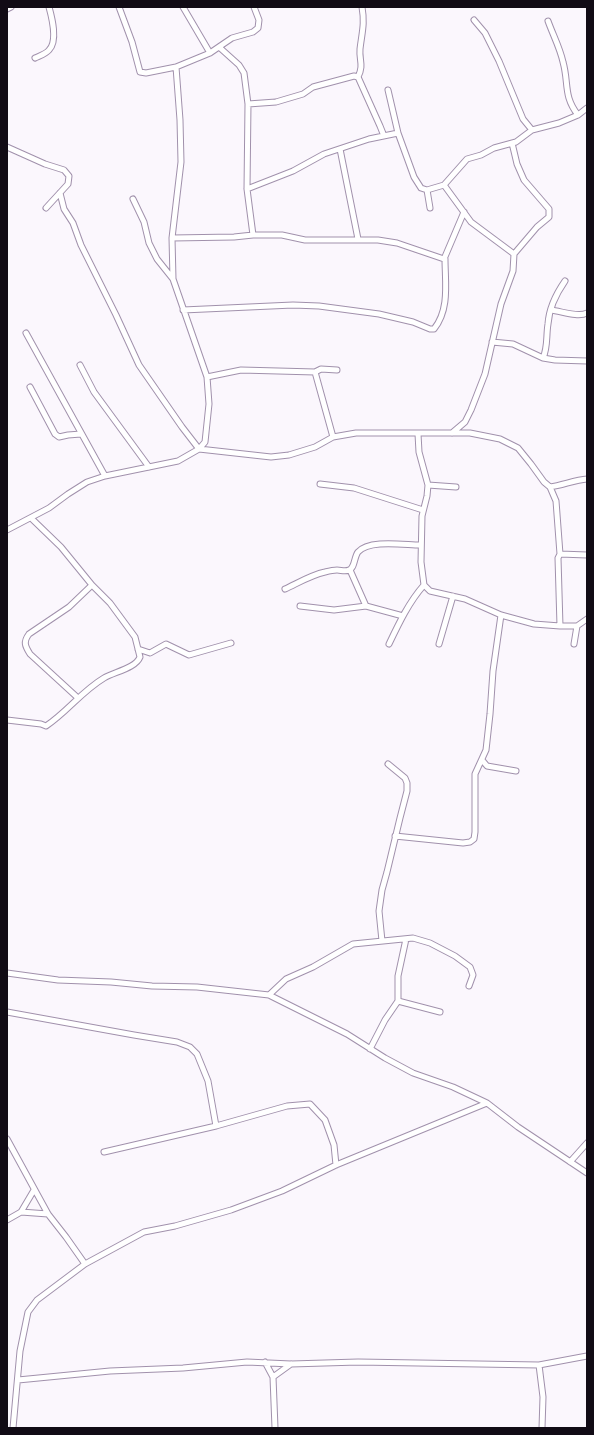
<!DOCTYPE html>
<html>
<head>
<meta charset="utf-8">
<style>
  body { margin:0 }
  #map { position:relative; width:594px; height:1435px; overflow:hidden; background:#fbf7fd; font-family:Lato,sans-serif }
  canvas { display:block }
  .frame { position:absolute; inset:0; border:8px solid #110b15; pointer-events:none }
</style>
</head>
<body>
<div id="map">
<canvas width="594" height="1435"></canvas>
<div class="frame"></div>
</div>
<script>
const context = document.querySelector('canvas').getContext('2d');
context.lineJoin = 'round';
function stroke(path, color, width, dash) { context.strokeStyle = color; context.lineWidth = width; context.lineCap = dash ? 'butt' : 'round'; context.setLineDash(dash || []); context.stroke(path); }
const minor = new Path2D(`
  M119,7L132,42L140,72L146,73L176,67
  M183,7L210,53
  M7,9L11,7
  M474,20L485,33L499,61L523,119L532,130
  M548,21C553,35 560,48 563,62C569,83 563,96 578,115
  M219,47L239,65L244,73L248,104L247,189L253,235
  M35,58C39,56 46,54 49,50C58,41 52,18 49,7
  M358,77C364,65 359,60 360,49C362,32 365,24 362,7
  M358,77L380,126L384,136
  M388,90L398,133L414,177L421,188L427,190L444,185L467,159L481,155L494,148L516,142L532,130L559,123L578,115L587,108
  M248,104L276,102L303,94L313,87L354,76L358,77
  M7,147L45,164L64,170L69,176L68,184L46,208
  M340,149L358,239
  M444,185L471,222L514,254
  M247,189L293,171L324,154L369,139L398,133
  M427,190L430,208
  M60,193L64,209L73,223L81,245L116,315L139,365L182,427L199,449L271,457L289,455L315,447L333,437L356,433H470L500,439L518,448L531,464L544,482L550,487C563,485 575,480 587,479
  M133,199L144,222L149,243L157,259L173,279
  M172,238L234,237L253,235H282L305,240H378L397,243L444,259L464,212
  M183,310L293,305L319,306L379,314L413,322L430,329H434C450,309 445,282 445,259
  M551,310C561,311 578,318 587,313
  M26,333L105,476
  M492,342L513,344L543,358L555,360L587,361
  M543,358C548,347 546,336 548,324C549,307 556,294 565,281
  M80,365L94,392L149,467
  M315,372L333,437
  M207,377L241,370L315,372L321,369L337,370
  M30,387L55,434L59,437L68,435L81,434
  M452,433L465,422L471,410L485,374L501,304L513,271L514,254L537,227L549,217V209L524,180L517,164L512,143
  M418,434L419,452L428,485L427,496L422,516L421,562L424,585L430,591L465,599L501,615L534,624L560,626H577L587,619
  M320,484L354,488L423,510
  M428,485L456,487
  M550,487L556,501L560,554L558,558L560,626
  M7,530L49,508L68,494L87,482L105,476L178,461L199,449L205,442L209,404L207,377L173,279L172,238L181,162L180,120L176,67L210,53L232,38L253,32L258,28L259,20L254,7
  M560,554L587,555
  M350,570L366,606
  M285,589C298,583 311,575 325,572C329,571 333,570 337,570C341,570 345,572 349,570C355,568 354,557 358,552C369,539 405,545 420,545
  M300,606L334,610L366,606L403,616
  M389,644C399,623 409,602 424,585
  M439,644L453,596
  M574,644L577,626
  M138,649L150,653L166,644L189,655L231,643
  M78,698L30,654C25,646 23,642 29,634L69,607L92,585
  M7,720L41,724L46,726C67,712 82,691 104,678C114,672 136,668 140,657L135,637L110,603L92,585L61,547L31,518
  M482,760L487,766L516,771
  M395,836L463,843L470,842L474,839L475,832V774L486,750L490,714L493,671L501,615
  M382,941L379,911L382,890L387,872L400,818L407,791V783L405,778L388,764
  M7,973L58,980L111,982L152,986L197,987L269,995L347,1034L385,1058L413,1073L453,1087L487,1103L518,1127L587,1173
  M269,995L286,979L313,967L353,944L413,938L430,943L455,956L470,967L473,975L469,986
  M398,1001L440,1012
  M7,1012L134,1035L177,1042L190,1047L197,1054L208,1081L216,1126
  M370,1049L385,1020L398,1001V976L406,939
  M7,1139L48,1214L66,1237L85,1264
  M104,1152L216,1126L287,1106L310,1104L325,1120L334,1145L336,1165
  M570,1162L587,1143
  M21,1212L48,1214
  M7,1220L21,1212L34,1190
  M265,1362L273,1377L275,1428
  M539,1365L543,1397L542,1428
  M273,1377L291,1364
  M18,1380L110,1371L183,1368L247,1362L291,1364L358,1362L539,1365L587,1356
  M13,1428L20,1351L28,1312L37,1300L85,1264L144,1232L175,1226L231,1210L282,1191L336,1165L487,1103`);
stroke(minor, '#a191ac', 7);
stroke(minor, '#fff', 5);
</script>
</body>
</html>
